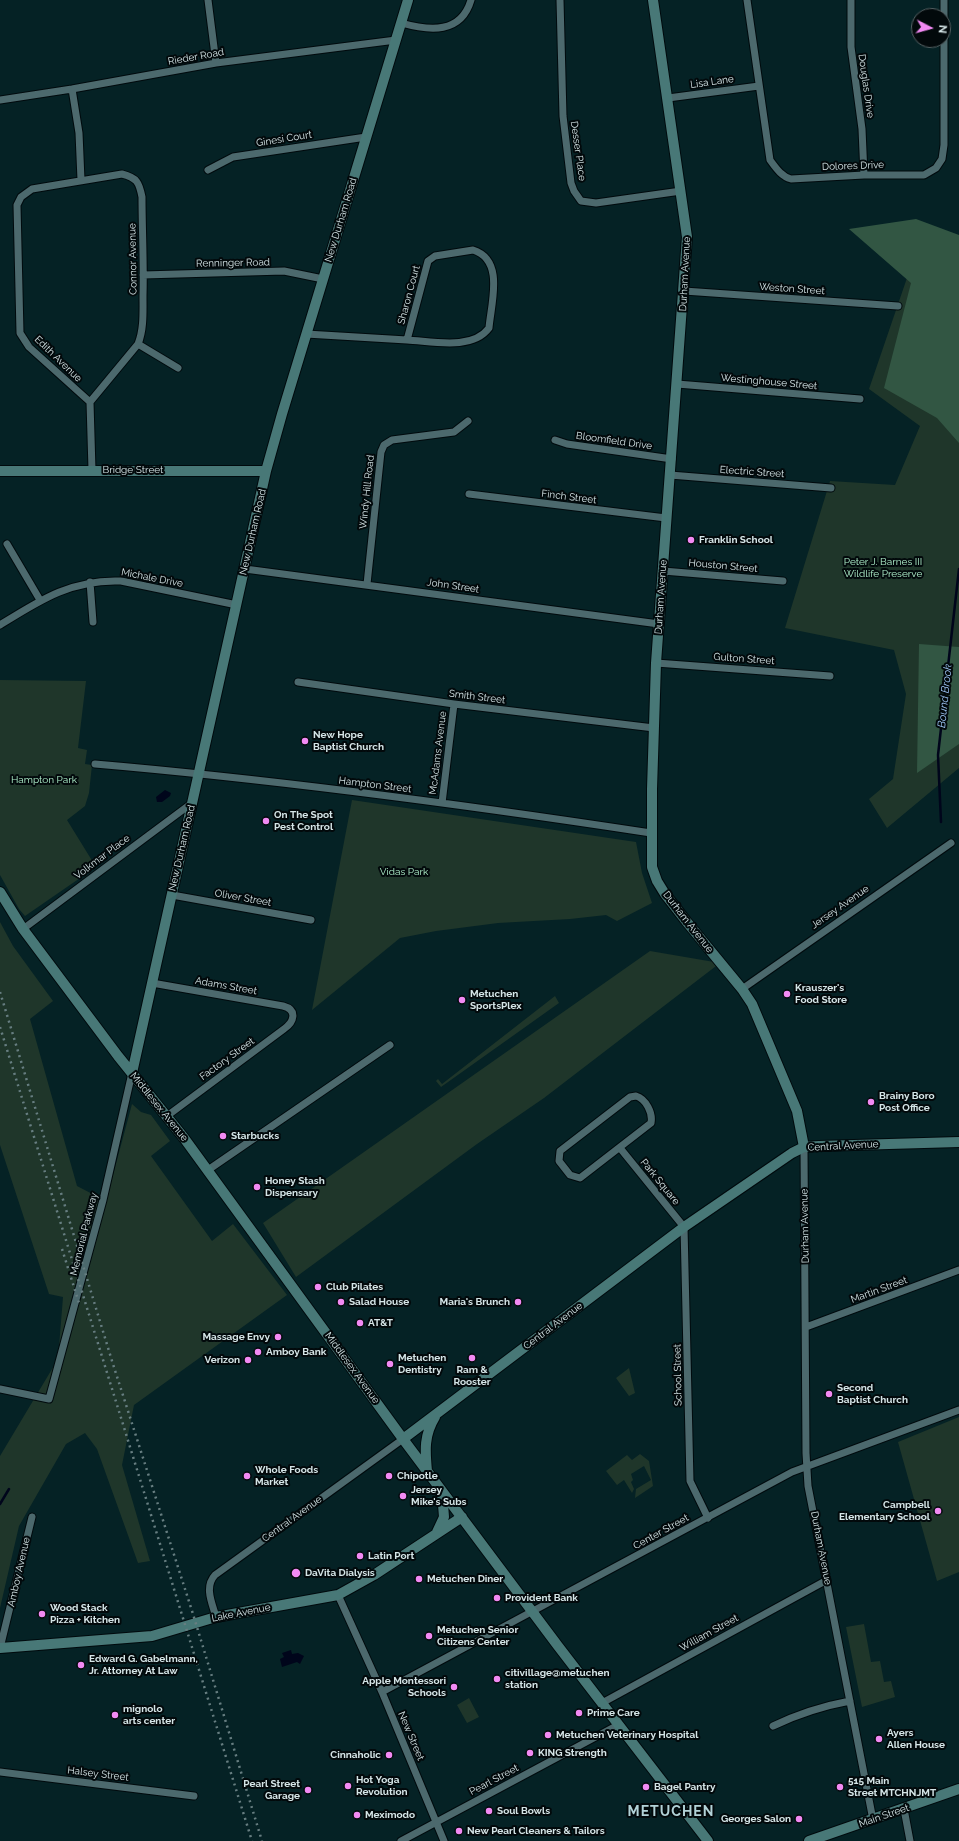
<!DOCTYPE html>
<html>
<head>
<meta charset="utf-8">
<style>
  body { margin:0 }
  #map { position:relative; width:959px; height:1841px; overflow:hidden; background:#052225; font-family:Raleway,sans-serif }
  canvas { display:block }
  .north { position:absolute; left:911px; top:8px; width:40px; height:40px; box-sizing:border-box; background:#02090b; border:1px solid #566163; border-radius:50%; rotate:96deg; font-size:11px; font-weight:700; line-height:16px; text-align:center; color:#d5e5e7 }
  .north::after { content:''; display:block; margin:auto; width:14px; height:18px; background:#f28af3; clip-path:polygon(50% 0,100% 100%,50% 72%,0 100%) }
</style>
</head>
<body>
<div id="map">
<canvas width="959" height="1841"></canvas>
<div class="north">N</div>
</div>
<script>
const context = document.querySelector('canvas').getContext('2d');
context.lineJoin = 'round';
function fill(path, color) { context.fillStyle = color; context.fill(path, 'evenodd'); }
function stroke(path, color, width, dash) { context.strokeStyle = color; context.lineWidth = width; context.lineCap = dash ? 'butt' : 'round'; context.setLineDash(dash || []); context.stroke(path); }
function label(font, color, halo, rows, align = 'center') {
  context.font = font + ' Raleway,sans-serif'; context.lineWidth = 4; context.setLineDash([]); context.textBaseline = 'middle'; context.strokeStyle = halo; context.fillStyle = color; for (const [text, x, y, turn = 0] of rows) {
    context.save(); context.translate(x, y); context.rotate((+turn || 0) * Math.PI / 180); context.textAlign = isNaN(turn) ? turn : align; if (halo) context.strokeText(text, 0, 0); context.fillText(text, 0, 0); context.restore();
  }
}
const green = new Path2D(`
  M959,269V768L887,828L869,799L893,779L906,694L894,650L785,628L830,481L895,485L920,426L869,389L908,275Z
  M0,680L86,681L78,748L87,750L85,764L92,765L89,793L85,806L67,820L96,867L25,916L19,909L0,875Z
  M352,800L636,842L642,873L652,903L617,921L606,915L570,919L498,923L436,931L400,938L312,1010Z
  M0,922L13,946L53,1001L30,1019L77,1186L106,1201L132,1104L141,1112L151,1115L170,1141L151,1156L212,1241L233,1224L287,1295L134,1405L122,1465L150,1561L138,1563L97,1449L85,1433L66,1444L19,1526L0,1608V1456L58,1359L63,1297L49,1294L0,1145Z
  M650,951L720,963L544,1098L477,1144L296,1277L263,1223Z
  M555,996L559,1003L441,1087L436,1081L438,1079L442,1084Z
  M629,1368L635,1393L629,1396L616,1378Z
  M959,1417V1572L937,1581L898,1442Z
  M640,1454L649,1461L653,1486L635,1498L636,1489L651,1480L644,1466L631,1474L633,1480L631,1482L634,1489L632,1493L624,1480L617,1485L606,1471L627,1455L632,1460Z
  M864,1624L871,1662L880,1661L884,1682L891,1681L895,1697L862,1707L846,1627Z
  M469,1698L479,1717L467,1723L457,1705Z`);
const forest = new Path2D(`
  M916,219L959,235V443L937,418L884,388L911,283L849,229Z
  M919,644L959,647V744L917,773Z`);
const water = new Path2D(`
  M165,790L171,793L170,796L162,802H157L156,797Z
  M291,1650L292,1654L298,1653L304,1656L300,1664L297,1662L282,1667L280,1659L284,1657L282,1653Z`);
const stream = new Path2D(`
  M941,822L938,755L959,569
  M0,1504L9,1489`);
const street = new Path2D(`
  M208,0L216,63
  M560,0L563,116L571,183L574,191L581,201L596,203L681,191
  M747,0L770,160C776,168 781,176 791,179L864,175H924L936,168L942,159L944,145V0
  M851,0V47L862,129L864,175
  M401,23C430,31 461,34 471,0
  M72,89L79,133L81,180
  M668,98L759,86
  M0,100L72,89L216,63L396,40
  M208,170L233,157L366,137
  M473,250C505,260 491,303 489,328C472,351 431,341 407,340L428,261L435,256Z
  M143,275L284,271L323,279
  M684,291L898,306
  M306,334L407,340
  M138,344L178,368
  M677,384L860,399
  M90,402L29,347L20,333L17,205L21,197L32,189L122,174C137,178 139,182 142,197C142,230 144,263 143,296C143,312 144,329 138,344L90,402L92,470
  M555,440L567,444L672,459
  M670,475L831,488
  M469,494L666,518
  M7,544L40,600
  M245,569L659,624
  M663,571L783,581
  M90,582L93,622
  M367,584L381,452L384,445L392,440L454,432L468,421
  M0,625C40,600 72,579 121,581L237,605
  M656,663L830,676
  M298,682L454,704L654,728
  M95,764C281,780 467,805 651,833
  M442,803L454,704
  M172,895L311,920
  M23,929L192,803
  M152,983L283,1006C298,1010 294,1022 284,1029L167,1116
  M742,989L951,843
  M636,1096C646,1099 653,1113 651,1123L580,1178L570,1175L559,1161L560,1151L630,1097Z
  M804,1147L806,1453L808,1486L873,1820
  M620,1148L684,1227L690,1481L708,1518
  M208,1170L390,1045
  M806,1327L959,1270
  M0,1389L49,1399L103,1200L132,1073
  M338,1595L382,1692L444,1841
  M216,1617C212,1603 204,1587 215,1575L403,1439
  M0,1648L32,1517
  M382,1692L792,1472L959,1410
  M602,1703L827,1580
  M773,1726C798,1714 823,1706 850,1701
  M0,1772L194,1796
  M904,1809L910,1841
  M401,1841L618,1725`);
const secondary = new Path2D(`
  M653,0L687,237L656,663L652,789V867L657,881L665,894L686,921L742,989L752,1004L797,1111L804,1147
  M0,471H266
  M0,892L23,929L118,1056L184,1138L403,1439L558,1646L708,1841
  M132,1073L266,471L282,414L408,0
  M403,1439L684,1227L792,1153L804,1147L819,1146L959,1142
  M427,1471C425,1450 424,1435 435,1417
  M437,1532L444,1517L442,1492
  M0,1648L152,1636L216,1617L338,1595L374,1575L462,1517
  M809,1841L959,1789`);
const rail = new Path2D(`
  M0,992L112,1361L193,1614L262,1841
  M0,1027L252,1841
  M62,1249L79,1303`);
const markers = [
  [691,540,4,"#f28af3"],
  [305,741,4,"#f28af3"],
  [266,821,4,"#f28af3"],
  [787,994,4,"#f28af3"],
  [462,1000,4,"#f28af3"],
  [871,1102,4,"#f28af3"],
  [223,1136,4,"#f28af3"],
  [257,1187,4,"#f28af3"],
  [318,1287,4,"#f28af3"],
  [341,1302,4,"#f28af3"],
  [518,1302,4,"#f28af3"],
  [360,1323,4,"#f28af3"],
  [278,1337,4,"#f28af3"],
  [258,1352,4,"#f28af3"],
  [472,1358,4,"#f28af3"],
  [248,1360,4,"#f28af3"],
  [390,1364,4,"#f28af3"],
  [829,1394,4,"#f28af3"],
  [247,1476,4,"#f28af3"],
  [389,1476,4,"#f28af3"],
  [403,1496,4,"#f28af3"],
  [938,1511,4,"#f28af3"],
  [360,1556,4,"#f28af3"],
  [296,1573,5,"#f28af3"],
  [419,1579,4,"#f28af3"],
  [497,1598,4,"#f28af3"],
  [42,1614,4,"#f28af3"],
  [429,1636,4,"#f28af3"],
  [81,1665,4,"#f28af3"],
  [497,1679,4,"#f28af3"],
  [454,1687,4,"#f28af3"],
  [579,1713,4,"#f28af3"],
  [115,1715,4,"#f28af3"],
  [548,1735,4,"#f28af3"],
  [879,1739,4,"#f28af3"],
  [530,1753,4,"#f28af3"],
  [389,1755,4,"#f28af3"],
  [348,1786,4,"#f28af3"],
  [646,1787,4,"#f28af3"],
  [840,1787,4,"#f28af3"],
  [308,1790,4,"#f28af3"],
  [489,1811,4,"#f28af3"],
  [357,1815,4,"#f28af3"],
  [799,1819,4,"#f28af3"],
  [459,1831,4,"#f28af3"]
];
const streetNames = [
  ["Rieder Road",196,57,-10],
  ["Lisa Lane",712,82,-8],
  ["Douglas Drive",866,86,82],
  ["Ginesi Court",284,139,-9],
  ["Desser Place",578,151,82],
  ["Dolores Drive",853,166,-2],
  ["New Durham Road",341,220,-73],
  ["Connor Avenue",133,259,-91],
  ["Renninger Road",233,263,-1],
  ["Durham Avenue",685,274,-87],
  ["Weston Street",792,289,4],
  ["Sharon Court",409,295,-75],
  ["Edith Avenue",58,359,44],
  ["Westinghouse Street",769,382,5],
  ["Bloomfield Drive",614,441,8],
  ["Bridge Street",133,470],
  ["Electric Street",752,472,4],
  ["Windy Hill Road",367,492,-84],
  ["Finch Street",569,497,7],
  ["New Durham Road",253,532,-77],
  ["Houston Street",723,566,5],
  ["Michale Drive",152,578,11],
  ["John Street",453,586,8],
  ["Durham Avenue",661,597,-86],
  ["Gulton Street",744,659,4],
  ["Smith Street",477,697,7],
  ["McAdams Avenue",438,753,-83],
  ["Hampton Street",375,785,7],
  ["New Durham Road",182,848,-77],
  ["Volkmar Place",102,857,-37],
  ["Oliver Street",243,898,10],
  ["Jersey Avenue",840,907,-35],
  ["Durham Avenue",688,922,52],
  ["Adams Street",226,986,10],
  ["Factory Street",227,1059,-36],
  ["Middlesex Avenue",159,1107,51],
  ["Central Avenue",843,1146,-3],
  ["Park Square",660,1182,51],
  ["Durham Avenue",805,1226,-91],
  ["Memorial Parkway",84,1234,-76],
  ["Martin Street",879,1290,-20],
  ["Central Avenue",553,1326,-37],
  ["Middlesex Avenue",352,1368,54],
  ["School Street",678,1375,-91],
  ["Central Avenue",292,1519,-36],
  ["Center Street",661,1532,-29],
  ["Durham Avenue",821,1548,79],
  ["Amboy Avenue",19,1572,-77],
  ["Lake Avenue",241,1613,-11],
  ["William Street",709,1633,-29],
  ["New Street",411,1736,67],
  ["Halsey Street",98,1774,7],
  ["Pearl Street",494,1780,-28],
  ["Main Street",884,1816,-19]
];
const poiNames = [
  ["Franklin School",699,540],
  ["New Hope",313,735],
  ["Baptist Church",313,747],
  ["On The Spot",274,815],
  ["Pest Control",274,827],
  ["Krauszer's",795,988],
  ["Food Store",795,1000],
  ["Metuchen",470,994],
  ["SportsPlex",470,1006],
  ["Brainy Boro",879,1096],
  ["Post Office",879,1108],
  ["Starbucks",231,1136],
  ["Honey Stash",265,1181],
  ["Dispensary",265,1193],
  ["Club Pilates",326,1287],
  ["Salad House",349,1302],
  ["Maria's Brunch",510,1302,"right"],
  ["AT&T",368,1323],
  ["Massage Envy",270,1337,"right"],
  ["Amboy Bank",266,1352],
  ["Metuchen",398,1358],
  ["Dentistry",398,1370],
  ["Verizon",240,1360,"right"],
  ["Ram &",472,1370,"center"],
  ["Rooster",472,1382,"center"],
  ["Second",837,1388],
  ["Baptist Church",837,1400],
  ["Whole Foods",255,1470],
  ["Market",255,1482],
  ["Chipotle",397,1476],
  ["Jersey",411,1490],
  ["Mike's Subs",411,1502],
  ["Campbell",930,1505,"right"],
  ["Elementary School",930,1517,"right"],
  ["Latin Port",368,1556],
  ["DaVita Dialysis",305,1573],
  ["Metuchen Diner",427,1579],
  ["Provident Bank",505,1598],
  ["Wood Stack",50,1608],
  ["Pizza + Kitchen",50,1620],
  ["Metuchen Senior",437,1630],
  ["Citizens Center",437,1642],
  ["Edward G. Gabelmann,",89,1659],
  ["Jr. Attorney At Law",89,1671],
  ["citivillage@metuchen",505,1673],
  ["station",505,1685],
  ["Apple Montessori",446,1681,"right"],
  ["Schools",446,1693,"right"],
  ["mignolo",123,1709],
  ["arts center",123,1721],
  ["Prime Care",587,1713],
  ["Ayers",887,1733],
  ["Allen House",887,1745],
  ["Metuchen Veterinary Hospital",556,1735],
  ["KING Strength",538,1753],
  ["Cinnaholic",381,1755,"right"],
  ["Hot Yoga",356,1780],
  ["Revolution",356,1792],
  ["515 Main",848,1781],
  ["Street MTCHNJMT",848,1793],
  ["Pearl Street",300,1784,"right"],
  ["Garage",300,1796,"right"],
  ["Bagel Pantry",654,1787],
  ["Soul Bowls",497,1811],
  ["Meximodo",365,1815],
  ["Georges Salon",791,1819,"right"],
  ["New Pearl Cleaners & Tailors",467,1831]
];
const parkNames = [
  ["Peter J. Barnes III",883,562],
  ["Wildlife Preserve",883,574],
  ["Hampton Park",44,780],
  ["Vidas Park",404,872]
];
const waterNames = [
  ["Bound Brook",945,696,-84]
];
const districtNames = [
  ["METUCHEN",671,1812]
];
fill(green, '#1f362a');
fill(forest, '#325643');
fill(water, '#00051b');
stroke(stream, '#00051b', 2.5);
stroke(street, '#000a0d', 9);
stroke(secondary, '#000a0d', 12);
stroke(street, '#4c696d', 7);
stroke(secondary, '#487877', 10);
stroke(rail, '#677e81', 2.5, [2, 4]);
for (const [x, y, r, color] of markers) { const dot = new Path2D(); dot.arc(x, y, r, 0, 2 * Math.PI); context.fillStyle = color; context.fill(dot); stroke(dot, '#02090b', 1.5); }
label('10px', '#d5e5e7', '#02090b', streetNames);
label('bold 10px', '#d5e5e7', '#02090b', poiNames, 'left');
label('10px', '#b1f2cd', '#02090b', parkNames);
label('italic 11px', '#a2cafc', '#02090b', waterNames);
context.letterSpacing = '1px';
label('bold 14px', '#b2d2d7', '#02090b', districtNames);
context.letterSpacing = '0px';
</script>
</body>
</html>
